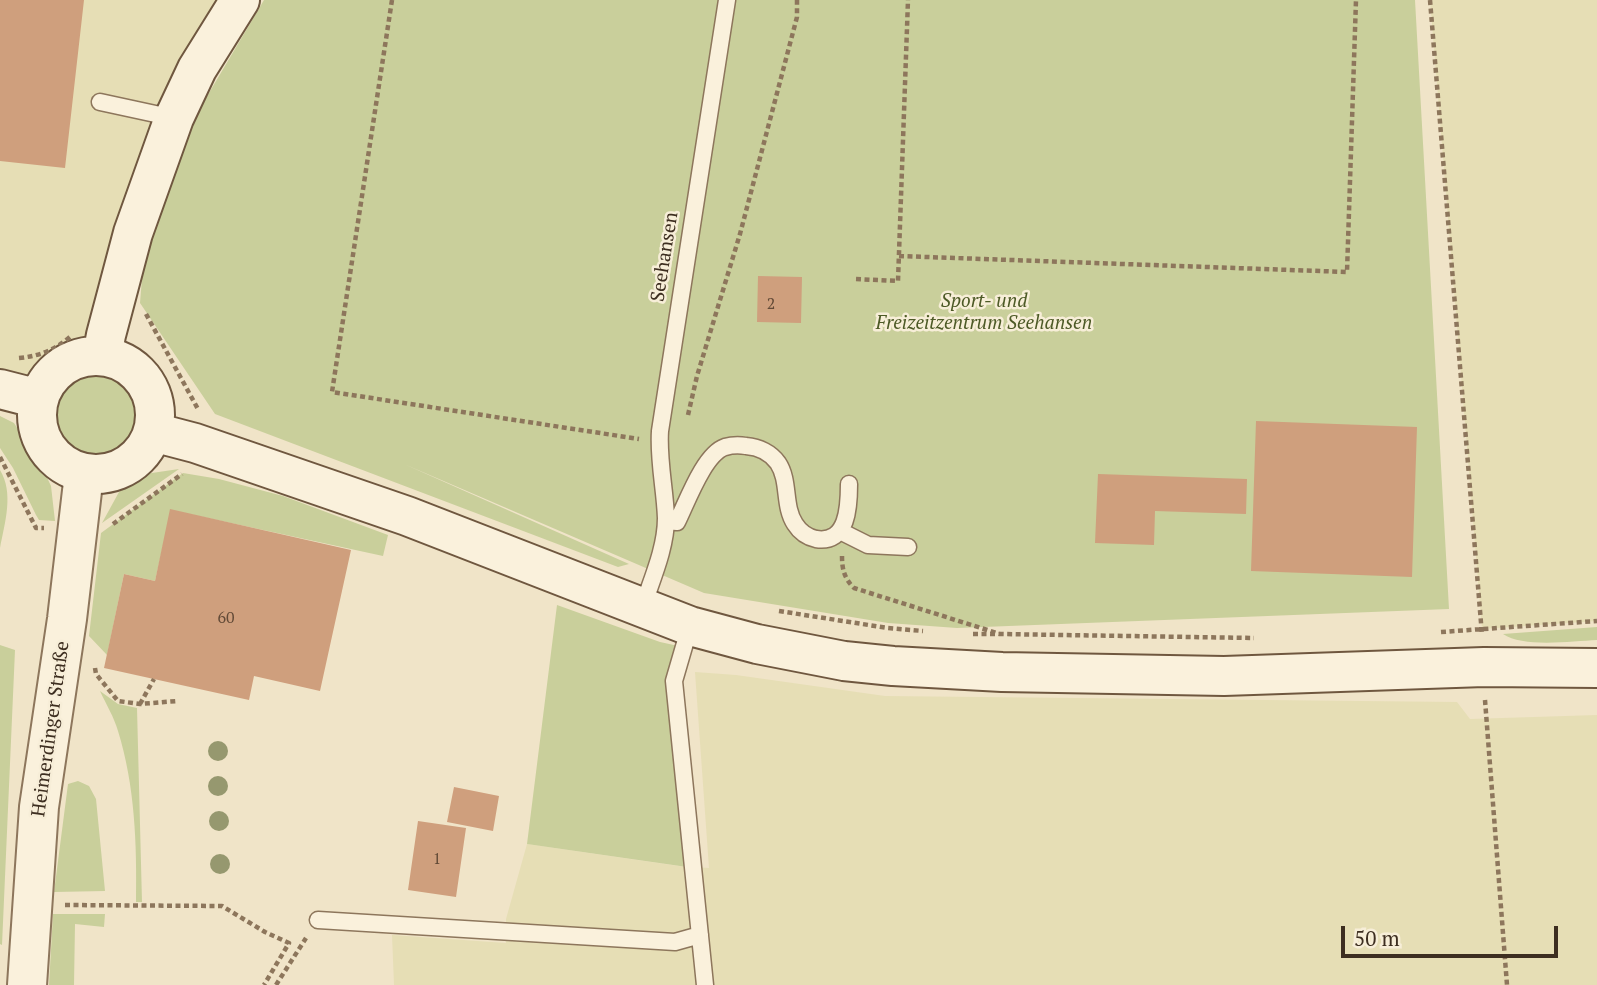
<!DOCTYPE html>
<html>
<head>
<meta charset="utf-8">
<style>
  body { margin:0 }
  #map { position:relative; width:1597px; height:985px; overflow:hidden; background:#f0e4c8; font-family:"PT Serif",serif }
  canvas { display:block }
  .scale { position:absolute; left:1341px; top:926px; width:217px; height:32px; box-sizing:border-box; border:4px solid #3d2e20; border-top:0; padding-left:9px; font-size:21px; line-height:24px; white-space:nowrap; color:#3d2e20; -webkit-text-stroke:5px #f7eed8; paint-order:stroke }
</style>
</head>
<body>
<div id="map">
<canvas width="1597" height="985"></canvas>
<div class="scale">50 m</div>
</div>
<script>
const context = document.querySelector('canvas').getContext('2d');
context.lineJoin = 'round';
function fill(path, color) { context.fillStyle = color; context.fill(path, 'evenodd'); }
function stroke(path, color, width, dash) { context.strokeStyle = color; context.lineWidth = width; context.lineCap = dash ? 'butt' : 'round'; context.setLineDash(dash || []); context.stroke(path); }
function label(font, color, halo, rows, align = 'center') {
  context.font = font + ' "PT Serif",serif'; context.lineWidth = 5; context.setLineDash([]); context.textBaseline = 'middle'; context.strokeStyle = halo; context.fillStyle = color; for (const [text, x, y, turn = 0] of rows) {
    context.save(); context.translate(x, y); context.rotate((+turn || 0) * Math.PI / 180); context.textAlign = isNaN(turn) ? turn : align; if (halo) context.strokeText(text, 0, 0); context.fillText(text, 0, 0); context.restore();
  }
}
const farmland = new Path2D(`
  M0,0H233L84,346L44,373L18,384L0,380Z
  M1430,0H1597V621L1482,629Z
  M695,672L736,675L885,696L1457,702L1470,719L1597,715V985H394L392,935L506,943V919L527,844L679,866L709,868Z`);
const green = new Path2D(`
  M264,0H1415L1449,609L957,628L888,623L704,593L404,464L629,564L618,567L215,414L140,303L142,278L151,238L190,125Z
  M49 415a47 47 0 1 1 94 0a47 47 0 1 1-94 0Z
  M0,416L14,423L42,467L51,486L55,521L39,520L36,515L13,468L0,448Z
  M179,469L102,523L119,492L145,474Z
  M0,470C14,493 5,522 0,548Z
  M183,473L219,479L283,496L388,535L383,556L171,510L155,581L124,574L107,655L89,636L101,533Z
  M557,605L660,642L683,647L677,664L694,868L527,844Z
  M1597,627V640C1572,641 1523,648 1503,634Z
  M0,645L15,650L2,945L0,944Z
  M100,691L118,704L137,708L142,902H136C137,844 135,786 118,731C114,717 106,704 100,691Z
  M78,781L89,786L96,799L105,891L54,892L68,784Z
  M53,914H105L104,927L75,924L74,985H49Z`);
const building = new Path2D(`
  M0,0H84L65,168L0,161Z
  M758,276L802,277L801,323L757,322Z
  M1256,421L1417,427L1412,577L1251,571Z
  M1098,474L1247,479L1246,514L1155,511L1154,545L1095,543Z
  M170,509L351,550L320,691L254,676L249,700L104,668L124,574L155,581Z
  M454,787L499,796L493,831L447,822Z
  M418,821L466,828L456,897L408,890Z`);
const path = new Path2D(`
  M392,0L332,392L639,439
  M1430,0L1482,635
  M899,256L1347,272L1356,0
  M856,279L898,281L908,0
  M146,314L199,411
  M19,358C40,356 55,350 71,336
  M688,415L697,376L740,234L797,17V0
  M0,457L36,528H44
  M113,524L182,474
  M842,556C842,569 844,578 854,588L1000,634L1254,638
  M779,611L888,628L923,631
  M1441,632L1597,621
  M973,634H1000
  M95,668L96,674L118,701L140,704L177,701
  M1485,700L1507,985
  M140,704L154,679
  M65,905L222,906L265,932L289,943L264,985
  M276,985L306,938`);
const service = new Path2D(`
  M100,102L174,118
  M666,521L677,522C687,502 704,454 725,447C732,445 740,445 746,446C759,447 771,453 778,463C790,481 783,506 795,524C800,532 807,537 816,539C848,544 849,506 849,484
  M840,531L868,545L908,547
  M642,609C651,581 666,549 666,518C665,489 658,460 660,431L727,0
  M690,626L674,681L705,985
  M318,920L675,942L700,935`);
const tertiary = new Path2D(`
  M27,985L39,807L67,619L84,474`);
const secondary = new Path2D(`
  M37 415a59 59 0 1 1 118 0a59 59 0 1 1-118 0Z
  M102,356L106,335L133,233L174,118L197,69L240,0
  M0,389L39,399
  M153,432L195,443L407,516L690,626L757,644L844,661L893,666L1002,672L1224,676L1484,667L1597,668`);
const trees = [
  [218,751],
  [218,786],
  [219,821],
  [220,864]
];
const numberNames = [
  ["2",771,304],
  ["60",226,618],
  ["1",437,859]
];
const streetNames = [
  ["Seehansen",665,257,-81],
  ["Heimerdinger Straße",51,729,-82]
];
const parkNames = [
  ["Sport- und",984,302],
  ["Freizeitzentrum Seehansen",984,324]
];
fill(farmland, '#e6deb5');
fill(green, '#c9cf9b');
fill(building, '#cf9f7d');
stroke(service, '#8d765c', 19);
stroke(tertiary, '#8d765c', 42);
stroke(secondary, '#6f573f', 42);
stroke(path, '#8d765c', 4.5, [5, 3.5]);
stroke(service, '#faf1dc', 16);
stroke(tertiary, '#faf1dc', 38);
stroke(secondary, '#faf1dc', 38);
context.fillStyle = '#96986f';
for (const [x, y] of trees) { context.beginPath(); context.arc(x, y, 10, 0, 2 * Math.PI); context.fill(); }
label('16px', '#624a37', null, numberNames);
label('19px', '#3d2e20', '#f7eed8', streetNames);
label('italic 19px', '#4d5a26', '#f7eed8', parkNames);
</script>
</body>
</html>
